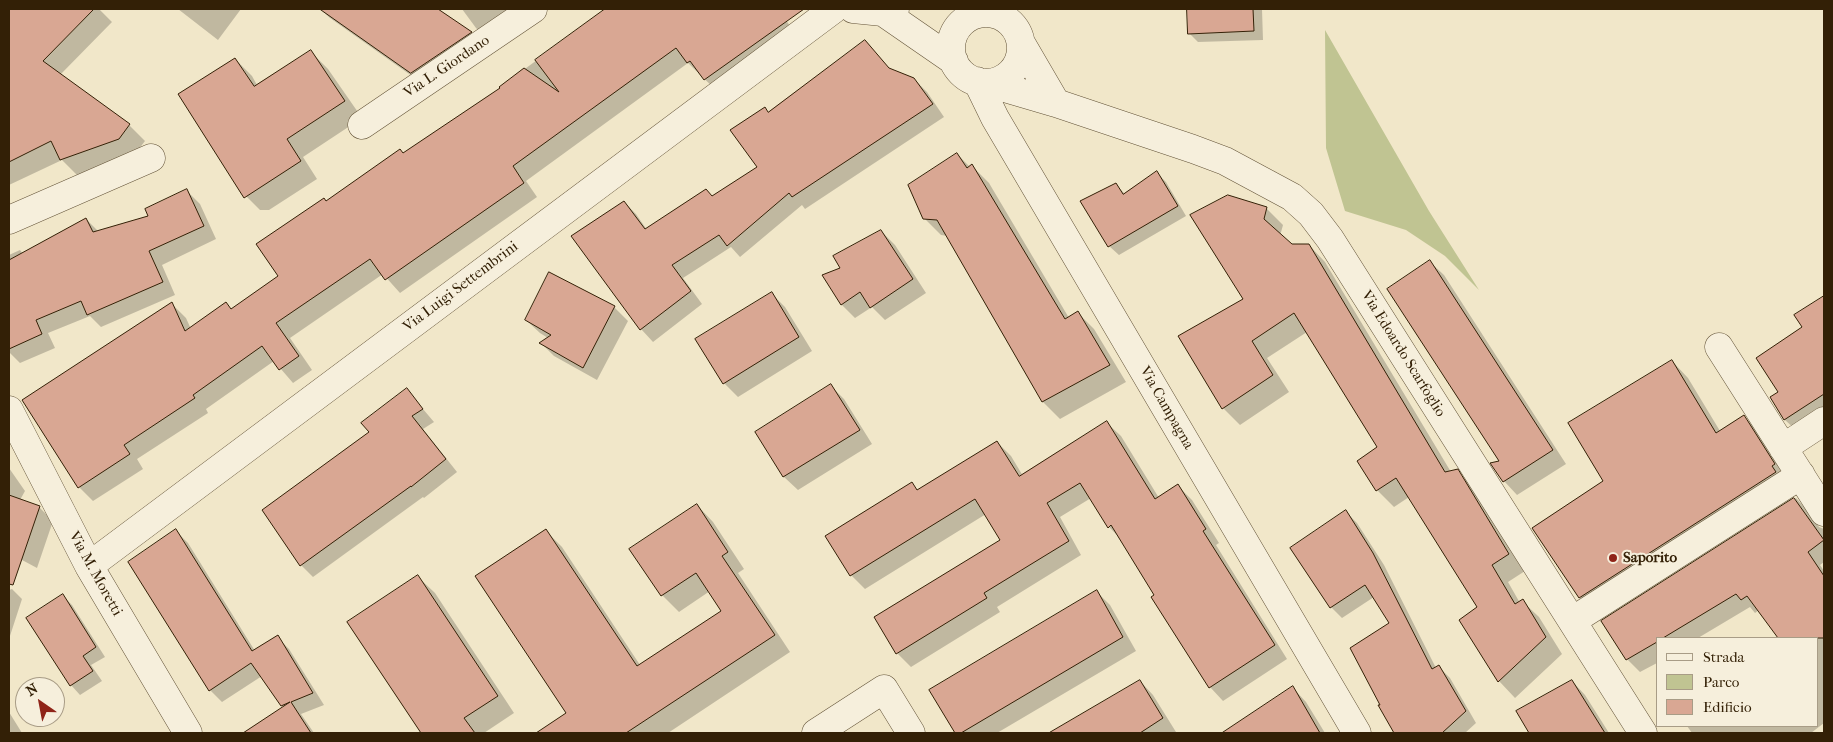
<!DOCTYPE html>
<html>
<head>
<meta charset="utf-8">
<style>
  body { margin:0 }
  #map { position:relative; width:1833px; height:742px; overflow:hidden; background:#f1e7c9; font-family:"IM FELL French Canon",serif }
  canvas { display:block }
  .frame { position:absolute; inset:0; border:10px solid #332006; pointer-events:none }
  .legend { position:absolute; left:1656px; top:637px; width:162px; height:90px; box-sizing:border-box; background:#f6efdc; border:1px solid #a89c86; margin:0; padding:6px 9px; list-style:none; font-size:15px; color:#332006 }
  .legend li { display:flex; align-items:center; gap:10px; height:25px }
  .legend b { width:25px; border:1px solid #a89c86 }
  .north { position:absolute; left:15px; top:677px; width:50px; height:50px; box-sizing:border-box; background:#f6efdc; border:1px solid #a89c86; border-radius:50%; rotate:327deg; font-size:14px; font-weight:700; line-height:20px; text-align:center; color:#332006 }
  .north::after { content:''; display:block; margin:auto; width:18px; height:22px; background:#8f2418; clip-path:polygon(50% 0,100% 100%,50% 72%,0 100%) }
</style>
</head>
<body>
<div id="map">
<canvas width="1833" height="742"></canvas>
<div class="frame"></div>
<ul class="legend">
<li><b style="height:6px;background:#f6efdc"></b>Strada</li>
<li><b style="height:14px;background:#c0c492"></b>Parco</li>
<li><b style="height:14px;background:#d9a793"></b>Edificio</li>
</ul>
<div class="north">N</div>
</div>
<script>
const context = document.querySelector('canvas').getContext('2d');
context.lineJoin = 'round';
function fill(path, color) { context.fillStyle = color; context.fill(path, 'evenodd'); }
function stroke(path, color, width, dash) { context.strokeStyle = color; context.lineWidth = width; context.lineCap = dash ? 'butt' : 'round'; context.setLineDash(dash || []); context.stroke(path); }
function label(font, color, halo, rows, align = 'center') {
  context.font = font + ' "IM FELL French Canon",serif'; context.lineWidth = 4; context.setLineDash([]); context.textBaseline = 'middle'; context.strokeStyle = halo; context.fillStyle = color; for (const [text, x, y, turn = 0] of rows) {
    context.save(); context.translate(x, y); context.rotate((+turn || 0) * Math.PI / 180); context.textAlign = isNaN(turn) ? turn : align; if (halo) context.strokeText(text, 0, 0); context.fillText(text, 0, 0); context.restore();
  }
}
const green = new Path2D(`
  M1325,30L1429,211L1479,290L1445,256L1406,230L1345,211L1326,148Z`);
const shadow = new Path2D(`
  M9,9H99L112,22L60,75L129,125L145,141L135,154L77,175L62,160L9,185Z
  M178,9H241L218,40Z
  M320,9H436L471,33L484,46L426,86L330,18Z
  M462,9H533L490,42L476,28Z
  M635,9H778L798,37L719,93L688,63L526,181L537,197L400,293L383,274L290,338L312,370L293,383L274,361L206,409L208,413L137,459L143,469L93,501L79,487L172,304L186,318L191,329L226,304L232,310L280,277L327,202L403,154L502,89L500,87L603,12L615,23Z
  M1188,9H1262L1263,40L1198,42L1189,33Z
  M311,52L328,69L362,118L303,157L317,179L269,210H260L243,193L235,59L252,76L257,85Z
  M891,70L914,79L927,92L944,117L805,209L802,205L740,257L731,247L683,278L702,304L653,342L641,329L572,236L624,202L636,214L647,230L712,197L758,167L769,113Z
  M957,154L970,167L972,166L989,183L1069,318L1077,312L1094,329L1126,382L1060,419L1043,402L948,236L941,235L924,218Z
  M1157,173L1166,182L1186,216L1119,255L1109,246L1115,184L1125,194Z
  M187,191L200,204L216,239L162,265L175,295L101,327L90,316L48,333L55,348L20,363L9,352V255L20,250L23,254L86,219L99,232L150,217Z
  M1266,208L1283,225L1280,236L1291,246L1309,245L1325,262L1451,472L1457,471L1474,488L1525,571L1508,582L1520,603L1522,601L1539,617L1562,654L1515,698L1499,681L1479,608L1409,497L1394,507L1377,490L1379,448L1307,332L1267,358L1289,392L1240,425L1223,408L1180,336L1244,300Z
  M881,231L895,245L926,293L885,320L872,307L855,318L842,305L824,275L842,268Z
  M1430,262L1444,275L1566,464L1517,495L1504,481L1501,462Z
  M771,293L785,307L812,351L738,397L724,383L697,340Z
  M1824,297V413L1797,431L1785,420L1771,398L1780,392L1804,327L1796,316Z
  M614,307L628,321L597,380L554,356L541,343L548,338L540,333L526,320Z
  M1672,361L1688,378L1720,431L1743,416L1759,432L1794,487L1597,613L1580,597Z
  M831,386L844,399L872,444L798,490L784,477L756,432Z
  M406,389L434,422L423,429L457,472L424,498L423,497L313,577L301,565L370,433Z
  M1107,423L1121,436L1159,498L1178,486L1192,500L1219,543L1216,545L1287,659L1223,701L1210,687L1122,540L1109,527L1091,498L1060,517L1081,555L997,607L1000,612L911,667L897,653L876,618L1002,540L986,514L865,589L851,575L912,484L919,491L997,442L1011,456L1023,476Z
  M9,468L25,491L20,500L39,507L53,521L37,568L9,553Z
  M1796,498L1809,512L1819,527L1824,529V562L1820,565L1824,571V723L1811,733H1692L1687,726H1817V638H1780L1759,610L1755,613L1750,607L1698,638H1657V663L1640,672L1627,659L1602,622Z
  M697,505L713,522L744,569L738,573L790,652L668,733H538L568,713L546,531L562,547L640,665L723,611L710,591L679,612L662,595Z
  M1346,512L1357,523L1384,565L1436,668L1439,667L1450,678L1476,723L1465,733H1396L1380,706L1391,623L1374,597L1342,618L1331,607Z
  M176,531L188,543L255,651L277,637L289,649L324,705L301,714L314,733H245L284,708L262,676L222,702L210,690L129,562Z
  M418,577L435,593L514,713L484,733H423L349,623Z
  M12,589L22,599L9,639V590Z
  M1096,591L1110,605L1136,651L997,733H957L931,690Z
  M62,595L72,605L105,657L91,665L102,681L80,695L71,685Z
  M1140,681L1153,695L1176,732L1052,733Z
  M1572,681L1585,695L1609,733H1531L1518,712Z
  M1293,688L1306,702L1325,733H1250L1243,721Z
  M9,712L22,733H9Z`);
const building = new Path2D(`
  M9,9H94L43,61L130,124L119,139L60,160L51,141L9,162Z
  M320,9H438L472,32L411,73Z
  M605,9H804L704,80L690,61L687,63L676,48L513,166L524,183L385,280L370,259L276,323L299,356L279,370L262,346L193,395L195,398L124,445L130,454L78,488L22,400L172,302L185,331L226,302L231,309L278,276L256,244L324,198L326,201L400,149L403,153L500,88L499,87L524,68L559,92L535,60Z
  M1187,9H1253L1254,31L1188,34Z
  M865,40L889,68L914,78L933,104L792,197L789,193L727,246L719,235L672,265L691,291L640,330L571,236L624,201L645,229L706,189L712,196L757,167L730,130L765,107L768,112Z
  M311,50L345,101L287,139L301,161L244,198L178,94L235,58L254,86Z
  M957,153L967,168L972,164L1065,319L1078,311L1110,365L1042,402L937,220L923,219L908,185Z
  M1157,171L1178,206L1108,247L1080,201L1116,183L1123,194Z
  M187,189L204,226L149,251L163,282L87,315L81,301L36,320L42,334L9,349V260L86,218L93,232L148,216L145,209Z
  M1228,195L1267,207L1264,219L1292,244H1309L1445,472L1458,469L1509,554L1492,565L1515,604L1523,599L1546,637L1498,682L1459,620L1477,607L1396,478L1376,491L1357,461L1377,447L1294,313L1252,341L1273,375L1222,409L1178,336L1243,299L1190,215Z
  M881,230L913,279L870,308L860,292L841,305L822,275L840,268L833,256Z
  M1430,260L1553,450L1503,482L1490,463L1499,461L1387,289Z
  M549,272L615,306L583,368L539,343L551,335L525,320Z
  M772,292L799,337L723,384L695,339Z
  M1824,296V394L1784,420L1770,397L1778,392L1756,358L1802,327L1794,315Z
  M1672,360L1716,433L1744,415L1775,464L1772,466L1776,472L1579,598L1532,528L1603,481L1568,423Z
  M831,384L860,430L783,477L755,432Z
  M407,388L423,409L412,416L446,459L411,487V486L300,566L262,510L369,432L361,423Z
  M1107,421L1155,499L1178,484L1206,529L1203,531L1275,645L1209,688L1151,597L1154,595L1111,525L1108,528L1080,483L1047,503L1069,541L984,593L987,598L896,654L874,617L1000,540L975,499L850,576L825,536L912,482L917,490L997,441L1019,476Z
  M9,495L40,506L13,585L9,584Z
  M1794,498L1824,540L1808,552L1824,576V638H1778L1747,596L1741,600L1736,594L1663,638H1657V642L1626,660L1601,621Z
  M697,504L728,552L722,556L775,635L626,733H536L566,713L475,576L546,529L637,666L721,611L696,573L661,596L629,549Z
  M1346,510L1373,553L1432,669L1439,665L1466,711L1442,733H1394L1378,705H1380L1350,648L1389,623L1365,585L1330,608L1290,548Z
  M176,529L252,651L278,635L313,693L291,702L311,733H243L290,702L281,706L251,663L209,691L128,562Z
  M418,575L498,696L464,718L475,733H421L347,622Z
  M1097,590L1123,637L961,733H955L929,690Z
  M63,594L96,647L83,656L93,671L70,686L26,618Z
  M1140,680L1163,718L1140,733H1049Z
  M1572,680L1605,733H1529L1516,711Z
  M1293,686L1320,733H1222Z`);
const street = new Path2D(`
  M853,9L883,12L895,9
  M883,12L954,61
  M951 48a35 35 0 1 1 70 0a35 35 0 1 1-70 0Z
  M1021,43L1056,103
  M977,81L995,118L1357,733
  M988,83L1056,103L1193,149L1225,161L1292,197L1311,214L1330,239L1643,733
  M362,125L533,9
  M9,220L151,158
  M1719,347L1824,512
  M9,410L89,566L188,733
  M1783,448L1824,421
  M89,566L834,9
  M1572,621L1801,475
  M816,733L884,689L911,733`);
const markers = [
  [1613,558,5,"#8f2418"]
];
const streetNames = [
  ["Via L. Giordano",447,67,-34],
  ["Via Luigi Settembrini",461,287,-37],
  ["Via Edoardo Scarfoglio",1403,354,58],
  ["Via Campagna",1166,408,60],
  ["Via M. Moretti",95,574,61]
];
const poiNames = [
  ["Saporito",1623,558]
];
fill(green, '#c0c492');
fill(shadow, '#0003');
fill(building, '#d9a793');
stroke(building, '#332006', 1);
stroke(street, '#625237', 29);
stroke(street, '#f6efdc', 28);
for (const [x, y, r, color] of markers) { const dot = new Path2D(); dot.arc(x, y, r, 0, 2 * Math.PI); context.fillStyle = color; context.fill(dot); stroke(dot, '#f6efdc', 2); }
label('15px', '#332006', '#f6efdc', streetNames);
label('bold 15px', '#332006', '#f6efdc', poiNames, 'left');
</script>
</body>
</html>
